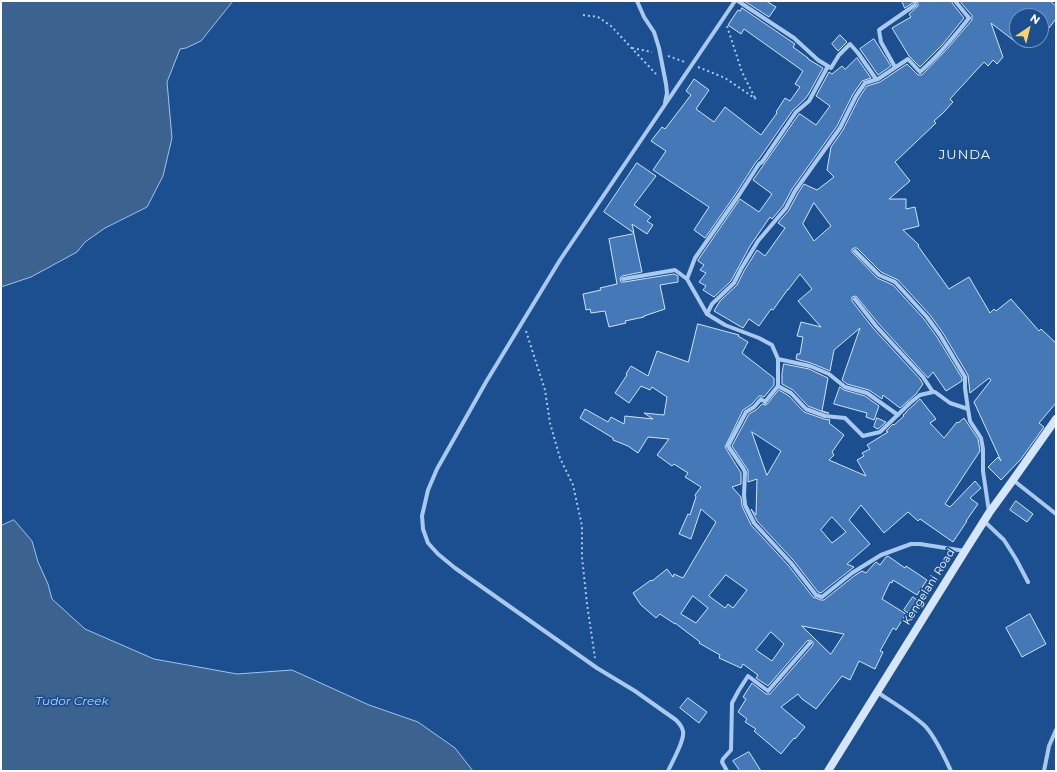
<!DOCTYPE html>
<html>
<head>
<meta charset="utf-8">
<style>
  body { margin:0 }
  #map { position:relative; width:1057px; height:772px; overflow:hidden; background:#1b4f8f; font-family:Montserrat,sans-serif }
  canvas { display:block }
  .frame { position:absolute; inset:0; border:2px solid #fff; pointer-events:none }
  .north { position:absolute; left:1009px; top:8px; width:40px; height:40px; box-sizing:border-box; background:#1b4f8f; border:1px solid #7695bc; border-radius:50%; rotate:35deg; font-size:11px; font-weight:700; line-height:16px; text-align:center; color:#fff }
  .north::after { content:''; display:block; margin:auto; width:14px; height:18px; background:#ffd166; clip-path:polygon(50% 0,100% 100%,50% 72%,0 100%) }
</style>
</head>
<body>
<div id="map">
<canvas width="1057" height="772"></canvas>
<div class="frame"></div>
<div class="north">N</div>
</div>
<script>
const context = document.querySelector('canvas').getContext('2d');
context.lineJoin = 'round';
function fill(path, color) { context.fillStyle = color; context.fill(path, 'evenodd'); }
function stroke(path, color, width, dash) { context.strokeStyle = color; context.lineWidth = width; context.lineCap = dash ? 'butt' : 'round'; context.setLineDash(dash || []); context.stroke(path); }
function label(font, color, halo, rows, align = 'center') {
  context.font = font + ' Montserrat,sans-serif'; context.lineWidth = 3.5; context.setLineDash([]); context.textBaseline = 'middle'; context.strokeStyle = halo; context.fillStyle = color; for (const [text, x, y, turn = 0] of rows) {
    context.save(); context.translate(x, y); context.rotate((+turn || 0) * Math.PI / 180); context.textAlign = isNaN(turn) ? turn : align; if (halo) context.strokeText(text, 0, 0); context.fillText(text, 0, 0); context.restore();
  }
}
const water = new Path2D(`
  M1,1H233L201,41L186,48L180,49L167,82L172,138L163,176L147,207L105,228L85,242L77,252L31,277L1,287Z
  M14,520L32,541L38,562L48,584L52,599L85,629L154,659L237,674L292,670L369,705L418,722L455,748L473,771H1V526Z`);
const building = new Path2D(`
  M747,1H766L776,7L769,17L746,2Z
  M902,1H952V3L964,18L943,44L920,67L909,56L892,28L911,17L909,14L918,6V3L914,2L905,8Z
  M960,1H1050L1056,6V19L1041,38V16H1017V43L991,23L1003,57L997,64L993,60L988,66L984,62L950,99L953,102L943,113L934,121L936,123L895,162L910,181L889,199H906V209L915,207L919,226L903,230L919,245L918,246L949,289L969,277L990,313L994,309L996,311L1011,299L1039,331L1041,329L1056,343V403L1039,423L1044,427L1021,459L1001,480L988,467L998,457L1001,461L974,402L991,380L989,378L970,393L968,375L943,333L930,315L898,280L881,272L857,248H854L852,249V252L853,253L877,278L893,285L924,319L937,337L962,378V381L946,391L933,372L928,378L879,324L856,296L852,297V301L873,328L920,379L923,384L916,394L900,408L883,395L882,399L869,390L847,384L842,380L860,328L834,350L830,371L811,363L796,359L797,354H800L803,337L797,336L801,322L821,327L798,301L812,289L800,274L788,290V289L773,310L771,309L759,326L749,319L743,328L714,311L720,301L737,285L744,271L757,250L765,256L785,228L778,223L789,210L798,193L804,184L817,190L834,177L827,170L831,147L843,130L859,98L867,86L880,82L907,64L918,75H922L948,48L972,20V16ZM814,203L831,226L814,241L803,224Z
  M742,8L795,44L793,47L808,58V59L823,68L808,95L804,100L793,110L759,159L756,162L735,195L705,238L694,230L709,207L653,170L666,151L651,141L662,127L665,129L691,95L686,91L694,79L709,90L696,109L714,122L725,107L761,135L777,113L776,112L785,98L790,101L800,87L795,84L803,71L744,29L741,34L728,25L738,10L740,11Z
  M840,35L847,42L838,51L832,44Z
  M874,39L891,66L878,75L860,49Z
  M857,58L871,78L862,81L853,94L837,126L792,189L783,206L772,219L770,217L750,246L731,281L714,297L703,290L706,286L699,282L706,273L700,270L704,265L698,261V260L740,199L759,212L772,194L753,180L799,114H800L816,125L830,106L816,96L829,72L832,74L842,66L845,69Z
  M637,163L656,176L634,205L651,217L647,221L653,225L647,234L632,224L634,233L604,212Z
  M634,234L642,272L622,276L620,278L621,282H624L674,274L678,276V282L660,285L665,309L644,316V317L625,321L626,323L609,327L605,311L591,313L590,309L586,310L583,294L601,290L600,288L617,284L609,239Z
  M698,324L739,335L738,336L748,342L742,353L774,378V385L764,397L762,396H759L752,404L743,410L725,447L741,473V484L732,487L741,497L742,506L751,525L788,565L813,597L821,600H824L854,576L862,571L866,573L874,564L876,562L880,565L886,557L888,556L905,568L906,566L927,580L917,595L893,580L892,583L890,582L882,599L906,614L896,630L893,628L880,651L883,652L875,669L859,661L850,680L842,676L816,709L802,699L798,694L781,707L805,727L795,739L794,738L781,754L754,731L756,729L745,722L747,719L738,712L746,699L743,697L752,683L766,694H770L813,645V642L810,640L807,641L768,686L756,678L758,675L743,664L741,668L719,658L720,655L699,643L700,642L675,623V624L660,614L656,618L641,605L633,593L651,580L652,581L667,569L673,577L674,574L683,578L716,522L701,509L691,539L679,534L688,514L690,515L696,497L695,495L701,487L685,477L688,473L674,464L672,466L657,455L669,439L648,437L638,453L628,446L613,440V438L580,418L585,409L608,422L611,417L624,424L625,416L653,419L644,413L664,415L667,397L652,387L650,390L641,386L629,403L615,393L627,375L626,374L631,366L648,376L657,351L688,362ZM726,575L747,590L733,608L728,604L725,608L709,596ZM693,596L708,608L696,623L681,614ZM802,626L844,634L831,654ZM771,632L784,644L772,661L756,650Z
  M784,364L809,369L828,378L822,411L829,413H826L808,406L793,390L782,384V374Z
  M840,387L844,390L865,396L879,406L874,420L866,417L867,413L834,404Z
  M779,390L789,396L804,412L824,419L830,420L829,423L844,435L832,452L834,455L829,460L866,476L857,460L864,456L862,453L870,449L867,445L888,432L886,431L893,424L894,425L904,416L903,415L906,413V412L920,399L936,419L930,423L944,438L957,422L958,423L964,418L978,439L980,451L945,504L950,507L975,481L981,488L970,498L978,504L966,521H967L953,542L920,519L918,521L908,512L884,533L861,505L849,520L870,544L847,564L854,567L821,593L818,592L794,561L757,521L751,509L756,515L757,479L748,482V470L732,446L749,414L756,410L762,404L765,405L767,404ZM752,432L781,451L767,475ZM832,517L846,532L832,543L821,530Z
  M877,418L886,422L878,429L874,427Z
  M1016,501L1033,514L1027,522L1010,510Z
  M913,597L921,603L912,616L904,610Z
  M1030,614L1046,644L1022,657L1006,628Z
  M688,698L707,712L699,723L680,708Z
  M749,752L761,771H740L733,761Z`);
const path = new Path2D(`
  M583,15L598,17L611,26L656,74
  M727,26L742,72L755,98
  M632,48L652,52
  M668,56L685,62
  M698,67L725,78L756,99
  M526,331L545,390L550,423L560,458L573,485L582,526V557L587,604L595,658`);
const minor = new Path2D(`
  M637,1L644,17L654,32L659,48L666,84L667,93L665,103
  M738,1L794,38L818,60L831,68L839,55L850,44L858,53L876,79
  M895,67L881,42L879,30L915,5
  M855,251L879,275L895,282L927,317L940,335L965,377V388L968,409
  M623,279L675,270L687,279L707,314L725,325L759,338L772,345L778,359V386L791,393L806,409L825,416L845,418L863,436L880,432L910,403L920,395L933,392
  M687,279L695,258L739,195L759,164L762,162L796,112L809,101L828,66
  M855,299L876,326L923,377L933,392H935L950,403L968,409L970,421L981,438L983,449V471L989,512
  M707,314L712,304L734,283L741,269L758,241L786,208L795,191L840,128L856,96L865,83L878,79L908,59L920,72C938,56 954,37 969,18L955,1
  M778,359L810,366L829,374L845,387L867,393L898,415
  M778,386L765,402L761,399L754,407L746,412L728,446L743,468L745,472L744,495L745,505L754,523L791,563L816,595L822,597L852,573L881,555L911,544H920L965,551
  M1013,480L1056,514
  M984,521L1004,540L1016,559L1028,582
  M877,692C892,702 914,715 926,727C937,740 944,756 951,771
  M668,771C672,762 685,740 683,731C682,727 679,723 676,720L635,691L597,668L455,568L438,554L428,543L423,529L422,516L428,490L437,469L486,382L560,260L735,1
  M727,771L722,762L723,759L731,750L732,703L739,690L748,676L768,691L810,643
  M1044,771L1049,746L1056,730`);
const secondary = new Path2D(`
  M828,771L965,551L989,513L1013,480L1056,419`);
const streetNames = [
  ["Kengelani Road",929,587,-58]
];
const waterNames = [
  ["Tudor Creek",72,701]
];
const quarterNames = [
  ["JUNDA",965,155]
];
fill(water, '#3c6290');
stroke(water, '#9cc4f0', 1);
fill(building, '#4478b7');
stroke(building, '#cfe3fa', 1);
stroke(path, '#a9c9ee', 2, [2, 3]);
stroke(minor, '#a9c9ee', 4);
stroke(secondary, '#d6e6fa', 8);
label('11px', '#fff', '#1b4f8f', streetNames);
label('italic 12px', '#b5d3f5', '#1b4f8f', waterNames);
context.letterSpacing = '1px';
label('13px', '#fff', '#1b4f8f', quarterNames);
context.letterSpacing = '0px';
</script>
</body>
</html>
